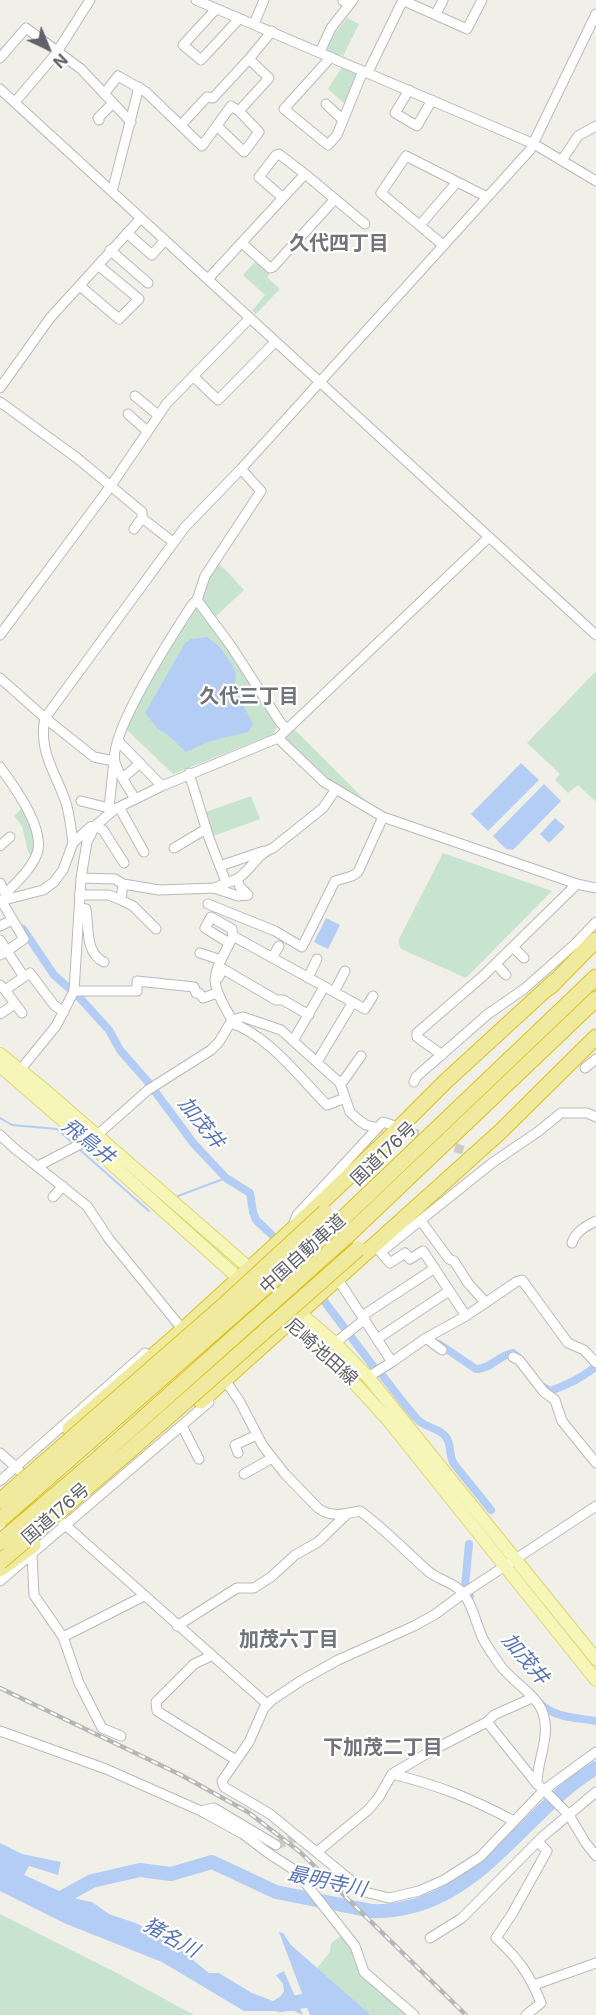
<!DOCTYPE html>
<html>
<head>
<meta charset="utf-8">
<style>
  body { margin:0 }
  #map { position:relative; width:596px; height:2015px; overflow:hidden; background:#f0f0e9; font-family:Inter,sans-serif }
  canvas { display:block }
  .north { position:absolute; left:18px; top:18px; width:60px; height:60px; -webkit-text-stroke:4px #fff; paint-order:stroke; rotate:136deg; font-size:16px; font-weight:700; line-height:24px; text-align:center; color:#606267 }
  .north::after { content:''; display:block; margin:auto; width:21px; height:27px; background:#606267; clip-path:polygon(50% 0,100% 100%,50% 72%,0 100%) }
</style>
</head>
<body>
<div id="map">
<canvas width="596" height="2015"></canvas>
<div class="north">N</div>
</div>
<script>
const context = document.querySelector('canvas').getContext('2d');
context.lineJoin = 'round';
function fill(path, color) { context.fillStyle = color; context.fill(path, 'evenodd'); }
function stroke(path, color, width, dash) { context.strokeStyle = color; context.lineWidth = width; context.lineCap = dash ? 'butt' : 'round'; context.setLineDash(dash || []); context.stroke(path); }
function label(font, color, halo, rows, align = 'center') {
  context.font = font + ' Inter,"Noto Sans JP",sans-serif'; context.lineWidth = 4.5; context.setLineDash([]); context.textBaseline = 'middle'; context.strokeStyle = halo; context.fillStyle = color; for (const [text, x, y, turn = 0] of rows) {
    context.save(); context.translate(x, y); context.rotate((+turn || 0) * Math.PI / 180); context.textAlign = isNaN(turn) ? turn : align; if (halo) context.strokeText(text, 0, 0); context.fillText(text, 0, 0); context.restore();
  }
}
const green = new Path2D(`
  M347,18L359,24L343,56L328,51L326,45Z
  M344,64L360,71L346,105L328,89Z
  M256,261L270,273L267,277L280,289L256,314L252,311L265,295L243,275Z
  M218,562L244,590L214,618L201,602L211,572Z
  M191,607L200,609L232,653L277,725L274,734L173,774L126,729L135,706Z
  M596,671V802L578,785L568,793L555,780L560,774L527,743Z
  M293,728L365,800L326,780L283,738Z
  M251,796L260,819L211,837L203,813Z
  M23,807L37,839L32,856L28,852L22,826L14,816Z
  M443,853L552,891L466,978L401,949L398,941Z
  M0,1914L115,1972L194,2015H0Z
  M341,1936L352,1950L359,1972L407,2015H371L317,1968L330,1952L331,1943Z`);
const water = new Path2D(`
  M207,637L219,646L232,665L236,674L235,689L253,724L248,732L207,742L186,752L167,734L158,729L145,713L185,643L191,639Z
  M521,763L539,780L488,831L471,814Z
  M544,784L561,801L513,850L506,849L493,836Z
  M555,818L565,827L549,843L540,834Z
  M326,918L340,925L328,949L314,942Z
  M0,1843L22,1854L61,1862L58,1875L29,1866L24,1875L77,1899L92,1902L109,1914L138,1924L178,1948L209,1973H219L252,1993L273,2001L280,1997L284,1991L283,1984L276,1975L284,1971L303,2015L294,2011H244L162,1962L64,1923L0,1891Z
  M279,1932L283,1933L291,1945L371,2015H310Z`);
const stream = new Path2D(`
  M0,1118L12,1125L57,1129L75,1145
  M79,1149L149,1211
  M178,1196L226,1178`);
const canal = new Path2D(`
  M23,929L54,975L78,996L109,1030L120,1050L148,1082L194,1144L226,1178L250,1193L253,1212L256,1220L271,1234L296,1264
  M303,1273L376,1370
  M439,1344L476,1369C489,1370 499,1355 513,1353L518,1357
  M382,1375C394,1390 405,1406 418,1420C426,1428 440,1428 446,1437C452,1445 448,1454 454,1464L491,1510
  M543,1387L550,1391C565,1386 581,1378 594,1368
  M469,1544L465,1586L470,1596
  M541,1704C554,1718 579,1718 596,1721`);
const river = new Path2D(`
  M52,1903L92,1881L140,1870L171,1874L212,1862L276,1892L372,1911C387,1912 402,1909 417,1905C494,1881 530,1807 596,1768
  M280,2005L310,2000L326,2015`);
const minorTunnel = new Path2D(`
  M397,1127L429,1138
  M442,1143L477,1155
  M276,1845L298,1837`);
const minor = new Path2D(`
  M196,0L534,144L596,181
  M402,0L467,29L482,0
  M343,1V0
  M216,9L183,45L201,60L239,19
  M436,14L443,0
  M254,24L264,0
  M320,52L331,28L353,0
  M331,57L284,109L328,145L337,135L363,71
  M0,58L26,28L81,69L131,122
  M368,72L403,0
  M0,89L596,635
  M409,90L395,113L417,126L432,100
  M104,94L118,76L146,92L202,146L231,106L239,111L269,78L249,59L272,31
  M15,102L55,55L90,0
  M326,104L343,120
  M99,120L98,118L113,103
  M181,125L207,97L213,98L249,59
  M217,126L244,152L259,132L239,111
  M562,160L578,136L596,126
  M112,192L139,87
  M283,198L259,177L276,155L279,154L305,174
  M420,225L457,182
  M127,233L152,255L165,240
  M242,243L270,268L273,267L335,199
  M443,245L381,193L406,156L487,197
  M110,250L148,283
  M208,279L305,174L365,224
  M80,286L119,319L139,299L98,265
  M193,376L218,400L275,342
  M0,388L50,318L141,218
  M135,396L158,415
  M0,402L77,458L142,512V518L134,529
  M128,414L147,431
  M241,469L261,491L205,576L197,600L231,646L280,722L287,729
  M142,518L173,542
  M0,635L110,487L167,403L250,318
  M0,678L45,718L94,757L114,761L109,808L115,809
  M278,738L324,782L383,817L577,884L596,888
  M118,741L162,786
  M0,767C14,786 48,832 36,856C30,870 17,882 6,893
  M189,773L209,838L226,882
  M123,778L140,763
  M135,799C129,788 118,774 115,762C108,734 175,631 192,605L197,600
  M81,801L109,808
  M119,807L144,852
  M73,843C71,829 70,814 65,800C55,772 38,750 45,718L185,527L241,469L530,150L596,14
  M0,846L10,837
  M174,848L206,829
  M220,866L264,851
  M81,878L115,879L123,884L159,890L214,888L238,896L248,895L240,887L237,879L214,888
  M237,879C251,870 258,853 273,848L323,808L336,789
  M0,883L8,899L1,900L24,939L7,951L0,940
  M123,884L121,900L133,906L156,929
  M79,895H109L121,900
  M8,899L43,890L54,882L63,870L73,843L90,827L95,826L103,830L124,863
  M208,904L275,931L302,947L335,881L352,876L358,872L383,817
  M80,908L86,909C89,928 85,953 104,962
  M0,926L12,920
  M229,943L205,928L211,917L232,929L233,936
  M513,947L524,958
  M200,953L221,960
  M0,955L7,951L24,977L30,973L54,1005L64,1012
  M272,958L279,946
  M496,964L506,975
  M218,978L223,969L276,1000H283L309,1015
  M308,978L317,959
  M0,985L5,990L24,977
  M5,990L22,1013
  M74,991H137V981L194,987L196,993H199L203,998L217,993
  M334,992L345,971
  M0,1014L15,1004
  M232,1020L243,1017L281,1030L340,1083L350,1112L360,1121L366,1125L378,1128
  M231,1023C268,1035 300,1078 327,1105L345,1098
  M293,1041L324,987
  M442,1055L417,1037V1033L483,976L577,884
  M317,1062L353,1002
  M585,1068L596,1059
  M16,1075L56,1026L74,991L81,878L87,842L95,826L115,809L162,786L278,738L489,537
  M414,1082L416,1077L488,1014L524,989L575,944L596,922
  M340,1083L344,1080L361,1056
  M0,1135L14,1148L87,1206L109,1239L183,1330
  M38,1166L96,1136L148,1090L211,1050L219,1042L232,1020C207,976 212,979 233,936L365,1009L373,996
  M53,1197L63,1186
  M421,1221L449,1259L454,1261L468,1283L486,1303
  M293,1226L297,1215L383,1122L392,1125
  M572,1243C575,1232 586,1226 596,1221
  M378,1249L390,1263L405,1253L410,1259L423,1251L466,1316
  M381,1252L492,1163L539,1131L561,1113H587L596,1117
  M337,1278L392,1362
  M362,1316L435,1268
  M426,1338L442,1350
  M377,1339L449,1291
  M335,1343L365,1319
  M513,1357L519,1360L544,1392L555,1400L562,1421L596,1463
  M368,1377L392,1362L426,1338L466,1316L516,1282L522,1280L568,1343L584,1350L596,1363
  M223,1383L225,1380L240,1402L263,1446L285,1474L318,1508C331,1518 345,1514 360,1511C385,1529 405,1551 428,1571C438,1580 454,1582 463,1593C473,1605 476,1624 483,1639C488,1648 494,1657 500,1665C511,1681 537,1695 543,1713C551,1737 537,1759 537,1784
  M182,1426L199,1459
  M0,1453L16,1467L49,1507
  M238,1453L235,1445L257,1435
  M244,1474L272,1458
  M0,1481L145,1353
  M62,1522L267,1704
  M32,1555L34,1595L63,1637L79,1683L102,1728L121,1736
  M0,1581L209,1402
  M177,1626L237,1588H254L271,1577L295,1555L318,1542L347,1514
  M63,1637L144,1596
  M211,1656L194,1664L156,1702L157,1711L236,1760
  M487,1722L494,1715L532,1698
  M0,1731L106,1769L201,1811L243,1834L271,1855L296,1871L355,1946L364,1972L414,2015
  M596,1752L544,1790L569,1815L585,1842L596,1856
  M392,1774C438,1785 473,1799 514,1821
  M201,1811L214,1808L276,1845
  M317,1852L368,1810L379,1797L392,1774L431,1751L487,1722L537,1784L544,1790L480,1857L444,1880L419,1891L389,1898L365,1892L270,1814L224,1787L222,1781L249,1742L264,1708L272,1700L302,1680L338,1660L414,1626L434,1615L464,1593L596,1506
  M430,1938L462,1918L542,1837L596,1792
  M534,1985L596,1963
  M526,2015L541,2003C530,1975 518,1958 496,1938L512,1914L547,1851L538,1842`);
const major = new Path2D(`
  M0,1054L46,1091L256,1274
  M0,1066L75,1131L246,1285
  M273,1290L335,1343L368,1377L596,1659
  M263,1300L327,1353L388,1420L596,1680`);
const highway = new Path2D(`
  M550,987L596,940
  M336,1225L596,977
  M346,1237L596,999
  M201,1401L500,1132L596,1037
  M70,1429L183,1330L291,1231L382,1145L446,1081L555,981
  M0,1569L33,1545`);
const rail = new Path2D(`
  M0,1688L181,1775L248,1812L300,1852L466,2015`);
const highwayBridge = new Path2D(`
  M0,1501L222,1307L325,1212
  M0,1520L336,1225
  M0,1542L94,1462L346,1237
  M0,1562L127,1453L358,1249`);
const streetNames = [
  ["国道176号",384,1154,-44],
  ["中国自動車道",303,1254,-42],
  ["尼崎池田線",321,1352,42],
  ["国道176号",56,1514,-41]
];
const neighbourhoodNames = [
  ["久代四丁目",339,244],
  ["久代三丁目",249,697],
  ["加茂六丁目",289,1640],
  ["下加茂二丁目",383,1748]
];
const waterNames = [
  ["加茂井",201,1123,51],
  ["飛鳥井",88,1142,38],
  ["加茂井",525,1659,50],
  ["最明寺川",327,1882,12],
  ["猪名川",171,1938,29]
];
fill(green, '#c9e4ce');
fill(water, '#b4cdf5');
stroke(stream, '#b4cdf5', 2);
stroke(canal, '#b4cdf5', 8);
stroke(river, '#b4cdf5', 14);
stroke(minorTunnel, '#ccccc8', 9, [9, 4.5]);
stroke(minor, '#b9b9bd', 11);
stroke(major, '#e1d571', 14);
stroke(highway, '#dbc21d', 17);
stroke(minor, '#fff', 9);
stroke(major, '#f5f6b8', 12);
stroke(highway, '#f0ea9f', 15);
stroke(rail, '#b6b6b7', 4.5);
stroke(rail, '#fff', 2, [7]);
stroke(highwayBridge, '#dbc21d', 17, []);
stroke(highwayBridge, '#f0ea9f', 15);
label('18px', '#606267', '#fff', streetNames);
label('bold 20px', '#717379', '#fff', neighbourhoodNames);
label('italic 20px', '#5875b6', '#fff', waterNames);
</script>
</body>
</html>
